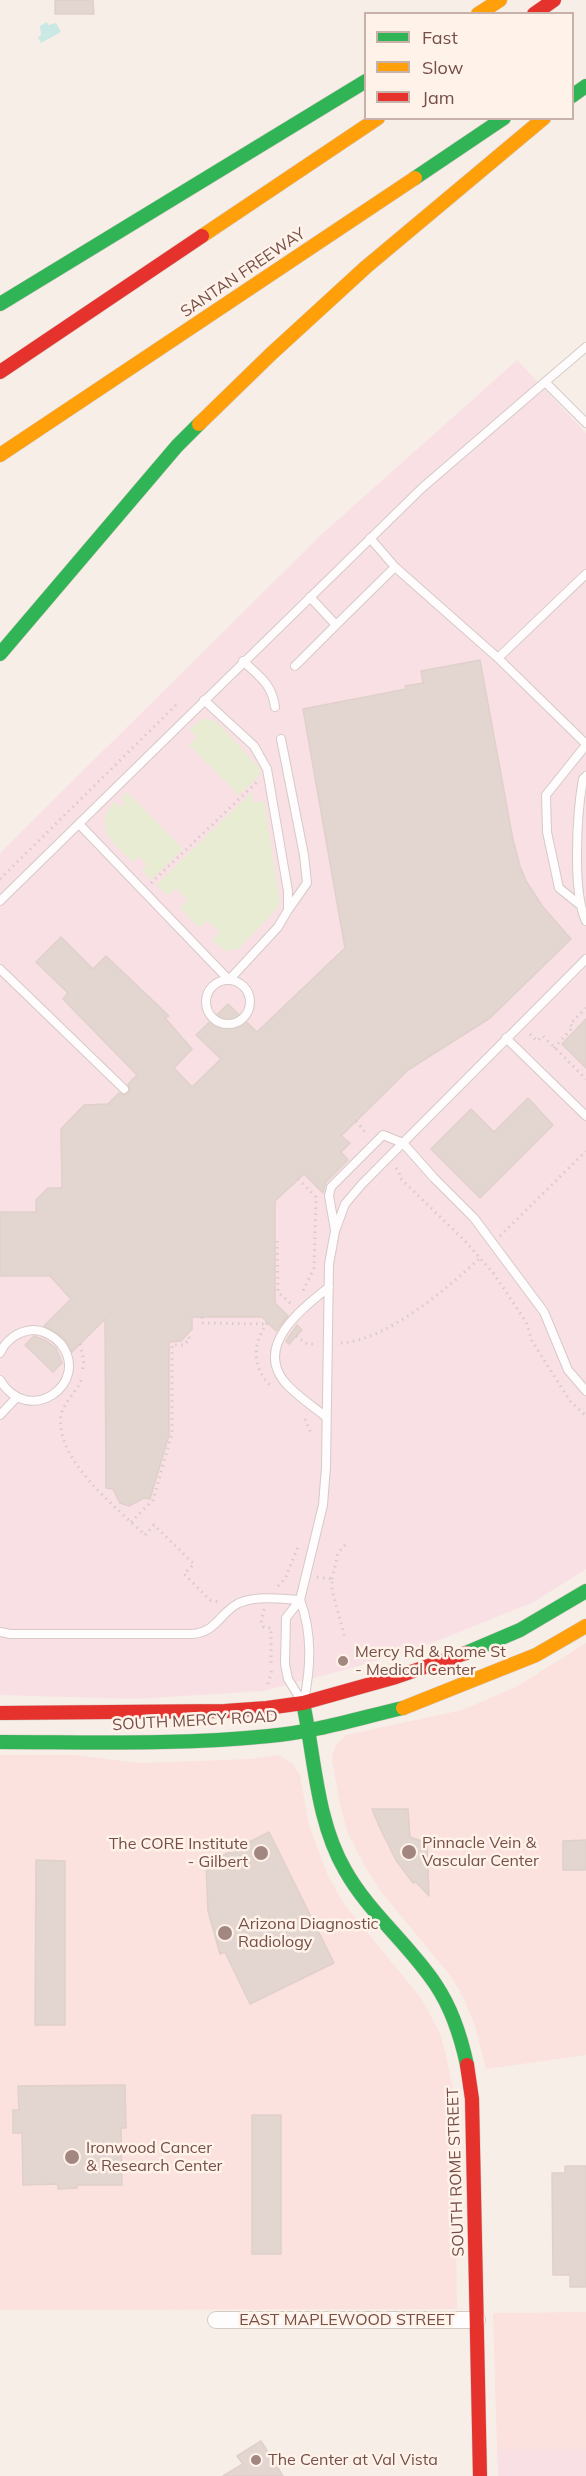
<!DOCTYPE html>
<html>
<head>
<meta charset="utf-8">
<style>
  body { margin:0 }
  #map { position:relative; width:586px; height:2476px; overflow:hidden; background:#f7eee8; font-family:Mulish,sans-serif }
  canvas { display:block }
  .legend { position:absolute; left:364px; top:12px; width:210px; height:108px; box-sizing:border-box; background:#fff2e9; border:2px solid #c8b1a9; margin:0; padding:8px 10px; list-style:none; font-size:18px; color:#754f48 }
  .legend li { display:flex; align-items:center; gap:12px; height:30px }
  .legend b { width:30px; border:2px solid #c8b1a9 }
</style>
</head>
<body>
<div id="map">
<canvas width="586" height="2476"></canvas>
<ul class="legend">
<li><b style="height:8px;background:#30b455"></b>Fast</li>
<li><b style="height:8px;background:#ff9f0a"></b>Slow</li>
<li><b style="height:8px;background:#e5322d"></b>Jam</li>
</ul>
</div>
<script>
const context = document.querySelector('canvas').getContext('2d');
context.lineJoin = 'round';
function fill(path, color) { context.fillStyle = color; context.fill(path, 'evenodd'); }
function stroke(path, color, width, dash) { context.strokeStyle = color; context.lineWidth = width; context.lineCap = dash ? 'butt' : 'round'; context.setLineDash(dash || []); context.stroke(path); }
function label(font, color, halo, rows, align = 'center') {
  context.font = font + ' Mulish,sans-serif'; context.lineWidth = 5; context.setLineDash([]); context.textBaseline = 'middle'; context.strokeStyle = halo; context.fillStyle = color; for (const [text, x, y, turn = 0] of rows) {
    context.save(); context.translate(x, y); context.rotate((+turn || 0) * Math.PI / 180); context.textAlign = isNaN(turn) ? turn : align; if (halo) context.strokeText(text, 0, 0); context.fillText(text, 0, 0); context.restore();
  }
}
const commercial = new Path2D(`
  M586,1643V2055L486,2069L475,2026L463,1997L449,1974L382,1893L363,1863L347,1831L340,1805L332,1760L333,1752L336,1745L346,1735L462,1710L516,1687Z
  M0,1755H75L140,1763L249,1759L278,1755L292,1763L300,1775L309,1825L328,1876L345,1905L421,1998L440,2033L446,2055L454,2095L457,2309L0,2310Z
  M586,2312V2449H497L493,2313Z`);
const medical = new Path2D(`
  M517,360L586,433V1569L534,1602L432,1643L352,1668L264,1691L135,1699L0,1695V853L321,535Z
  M497,2449H586V2476H498Z`);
const green = new Path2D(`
  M204,718L217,722L259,767L260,775L239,795L189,745L197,738L189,729Z
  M127,792L183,849L151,880L142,870L147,864L139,857L133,862C113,843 91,827 115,801L120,807L125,803L121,798Z
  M252,792L253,803L264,801L280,902L278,908L238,949L225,951L212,940L219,931L207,921L199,928L180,908L187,900L176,888L168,896L156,885Z`);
const water = new Path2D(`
  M47,22L48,25L56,23L61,32L41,43L38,37L41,35L40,26Z`);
const building = new Path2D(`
  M55,0H93L94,14H55Z
  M480,660L513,840L520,866L526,881L543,907L571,939L490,1018L408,1070L341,1136L350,1143L341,1152L348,1160L326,1182L323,1193L304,1174L275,1201V1303L288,1316L276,1331L262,1317H192V1329L181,1341L169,1342V1435L150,1499L144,1498L129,1506L120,1503L113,1489L106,1488L105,1319L72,1352L63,1337L44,1326L71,1299L50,1276H0V1212H36V1200L48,1188H62L61,1129L84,1105L108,1104L119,1093L123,1095L128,1094L130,1090L128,1084L137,1075L63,999L68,993L36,962L61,937L93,969L106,956L169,1016L165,1018L192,1049L174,1068L192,1087L221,1059L196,1035L228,1004L257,1032L345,948L303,709L406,689L405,686L423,683L421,671Z
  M586,1019V1068L562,1044Z
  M528,1098L553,1125L480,1198L431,1149L471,1109L494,1132Z
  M297,1325L302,1330L289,1344L286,1341Z
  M34,1336L45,1340L56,1348L62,1363L53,1372L25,1345Z
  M372,1809H408L410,1837L427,1843L429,1896L416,1882L413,1883L396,1860L380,1828Z
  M269,1832L334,1963L250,2004L225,1952L220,1954L208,1911L206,1864Z
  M586,1840V1870H563V1841Z
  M36,1860L65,1861V2025H35Z
  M125,2085L126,2128H121L122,2185H77V2188L58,2189V2184L23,2185L22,2133H13V2110H19L18,2086Z
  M252,2115H281V2254H252Z
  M565,2166H586V2287H570V2275H553L552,2173H565Z
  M261,2441L283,2476H223L243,2464L237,2456Z`);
const path = new Path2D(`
  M0,879L176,705
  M151,883L257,782
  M530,1034L537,1041L543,1036L586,1079
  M554,1048L573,1027L570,1024L586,1008
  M356,1121L367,1134
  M396,1168L399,1172L400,1178L465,1241L494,1274L526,1322L532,1341L570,1401L586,1416
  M298,1179L316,1197L314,1268L303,1291
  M500,1236L586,1151
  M277,1241L278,1292L292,1305
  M202,1317V1323L266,1324
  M267,1323C253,1344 251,1366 270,1385
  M296,1336L307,1344H316
  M341,1343C388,1340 446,1289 480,1258
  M80,1344L84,1361L82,1373
  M81,1380C76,1393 63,1403 61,1416C55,1460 117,1508 145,1535L154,1525L194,1564L184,1574L210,1600L219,1602
  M305,1419L312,1435
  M131,1522L153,1500L172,1434V1345H184L190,1339L187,1335
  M317,1577L332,1579V1590L345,1638
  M332,1579L338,1553L348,1542
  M278,1586L285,1579L298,1547
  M264,1609L261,1623L264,1627L271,1628V1664
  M268,1684L272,1670`);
const lane = new Path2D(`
  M586,347L545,382L586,423
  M370,538L395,567L498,658L586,744
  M336,625L395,567
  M498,658L586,574
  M243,661C260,677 272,684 275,707
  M295,666L336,625L310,597
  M281,739L304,855L307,883L288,910
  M586,776L583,779C577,812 572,892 586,921
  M80,825L229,980L278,927L288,910V891L267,769L254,746L204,700
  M0,901L422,488L545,382
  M579,904L559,888L547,832L546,795L586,745
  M0,969L124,1089
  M206 1002a22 22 0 1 1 44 0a22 22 0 1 1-44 0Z
  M506,1038L586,1116
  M335,1230L329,1196L331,1187L383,1135L403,1143L434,1178L474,1218L544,1312L568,1370L586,1391
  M0,1353C6,1340 18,1331 33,1330C43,1330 54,1336 61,1344C91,1383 29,1428 0,1380
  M0,1415L17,1397
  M325,1416C311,1405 294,1394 283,1380C256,1343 303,1308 329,1287
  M300,1600C312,1631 311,1667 304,1700
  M0,1632L10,1634H193C218,1631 220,1612 239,1603C258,1595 281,1599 300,1600
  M301,1700L288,1679L285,1664L286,1618L300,1600L323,1505L326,1467L329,1264L335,1231L345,1204L362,1184L586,959`);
const street = new Path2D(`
  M216,2320H477`);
const fast = new Path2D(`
  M572,96L586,86
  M415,178L504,118
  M0,304L366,81
  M0,654L177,446L199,424
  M466,1653L520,1630L586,1591
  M303,1703C315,1758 316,1820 345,1870C369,1913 409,1944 436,1985C452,2009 461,2037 467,2065
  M0,1742C90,1742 180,1745 269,1736C315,1732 359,1718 403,1708`);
const slow = new Path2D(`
  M478,14L500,0
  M202,236L378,118
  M199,424L271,354L366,267L544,118
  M0,455L415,178
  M403,1708L536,1655L586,1626`);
const jam = new Path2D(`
  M534,14L554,0
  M0,372L202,236
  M0,1713L225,1711L267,1708L303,1703L396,1677L466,1653
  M467,2065L472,2099L480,2476`);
const markers = [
  [343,1661,6,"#a28780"],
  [409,1852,8,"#a28780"],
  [261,1853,8,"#a28780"],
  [225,1933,8,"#a28780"],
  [72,2157,8,"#a28780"],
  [256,2460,6,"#a28780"]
];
const streetNames = [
  ["SANTAN FREEWAY",243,273,-34],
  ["SOUTH MERCY ROAD",195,1721,-3],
  ["SOUTH ROME STREET",456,2172,-92],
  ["EAST MAPLEWOOD STREET",347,2320]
];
const poiNames = [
  ["Mercy Rd & Rome St",355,1652],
  ["- Medical Center",355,1670],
  ["Pinnacle Vein &",422,1843],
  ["Vascular Center",422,1861],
  ["The CORE Institute",248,1844,"right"],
  ["- Gilbert",248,1862,"right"],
  ["Arizona Diagnostic",238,1924],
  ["Radiology",238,1942],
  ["Ironwood Cancer",86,2148],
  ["& Research Center",86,2166],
  ["The Center at Val Vista",268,2460]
];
fill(commercial, '#fbe2de');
fill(medical, '#f9e0e4');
fill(green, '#e7ecd2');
fill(water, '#cae9e5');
fill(building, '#e3d5d0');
stroke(building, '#e0d0ca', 1.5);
stroke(lane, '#d5cac6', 10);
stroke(street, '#d5cac6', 18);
stroke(fast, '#d6c9c4', 15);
stroke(slow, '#d6c9c4', 15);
stroke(jam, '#d6c9c4', 15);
stroke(path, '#d7ccc9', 3, [1.5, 4.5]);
stroke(lane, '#fefcfc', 8);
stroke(street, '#fefcfc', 16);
stroke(fast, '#30b455', 14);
stroke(slow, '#ff9f0a', 14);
stroke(jam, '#e5322d', 14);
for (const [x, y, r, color] of markers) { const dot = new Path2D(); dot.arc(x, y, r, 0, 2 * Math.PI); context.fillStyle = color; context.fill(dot); stroke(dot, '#fff2e9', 2); }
label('16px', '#754f48', '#fff2e9', streetNames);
label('16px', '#754f48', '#fff2e9', poiNames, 'left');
</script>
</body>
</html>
